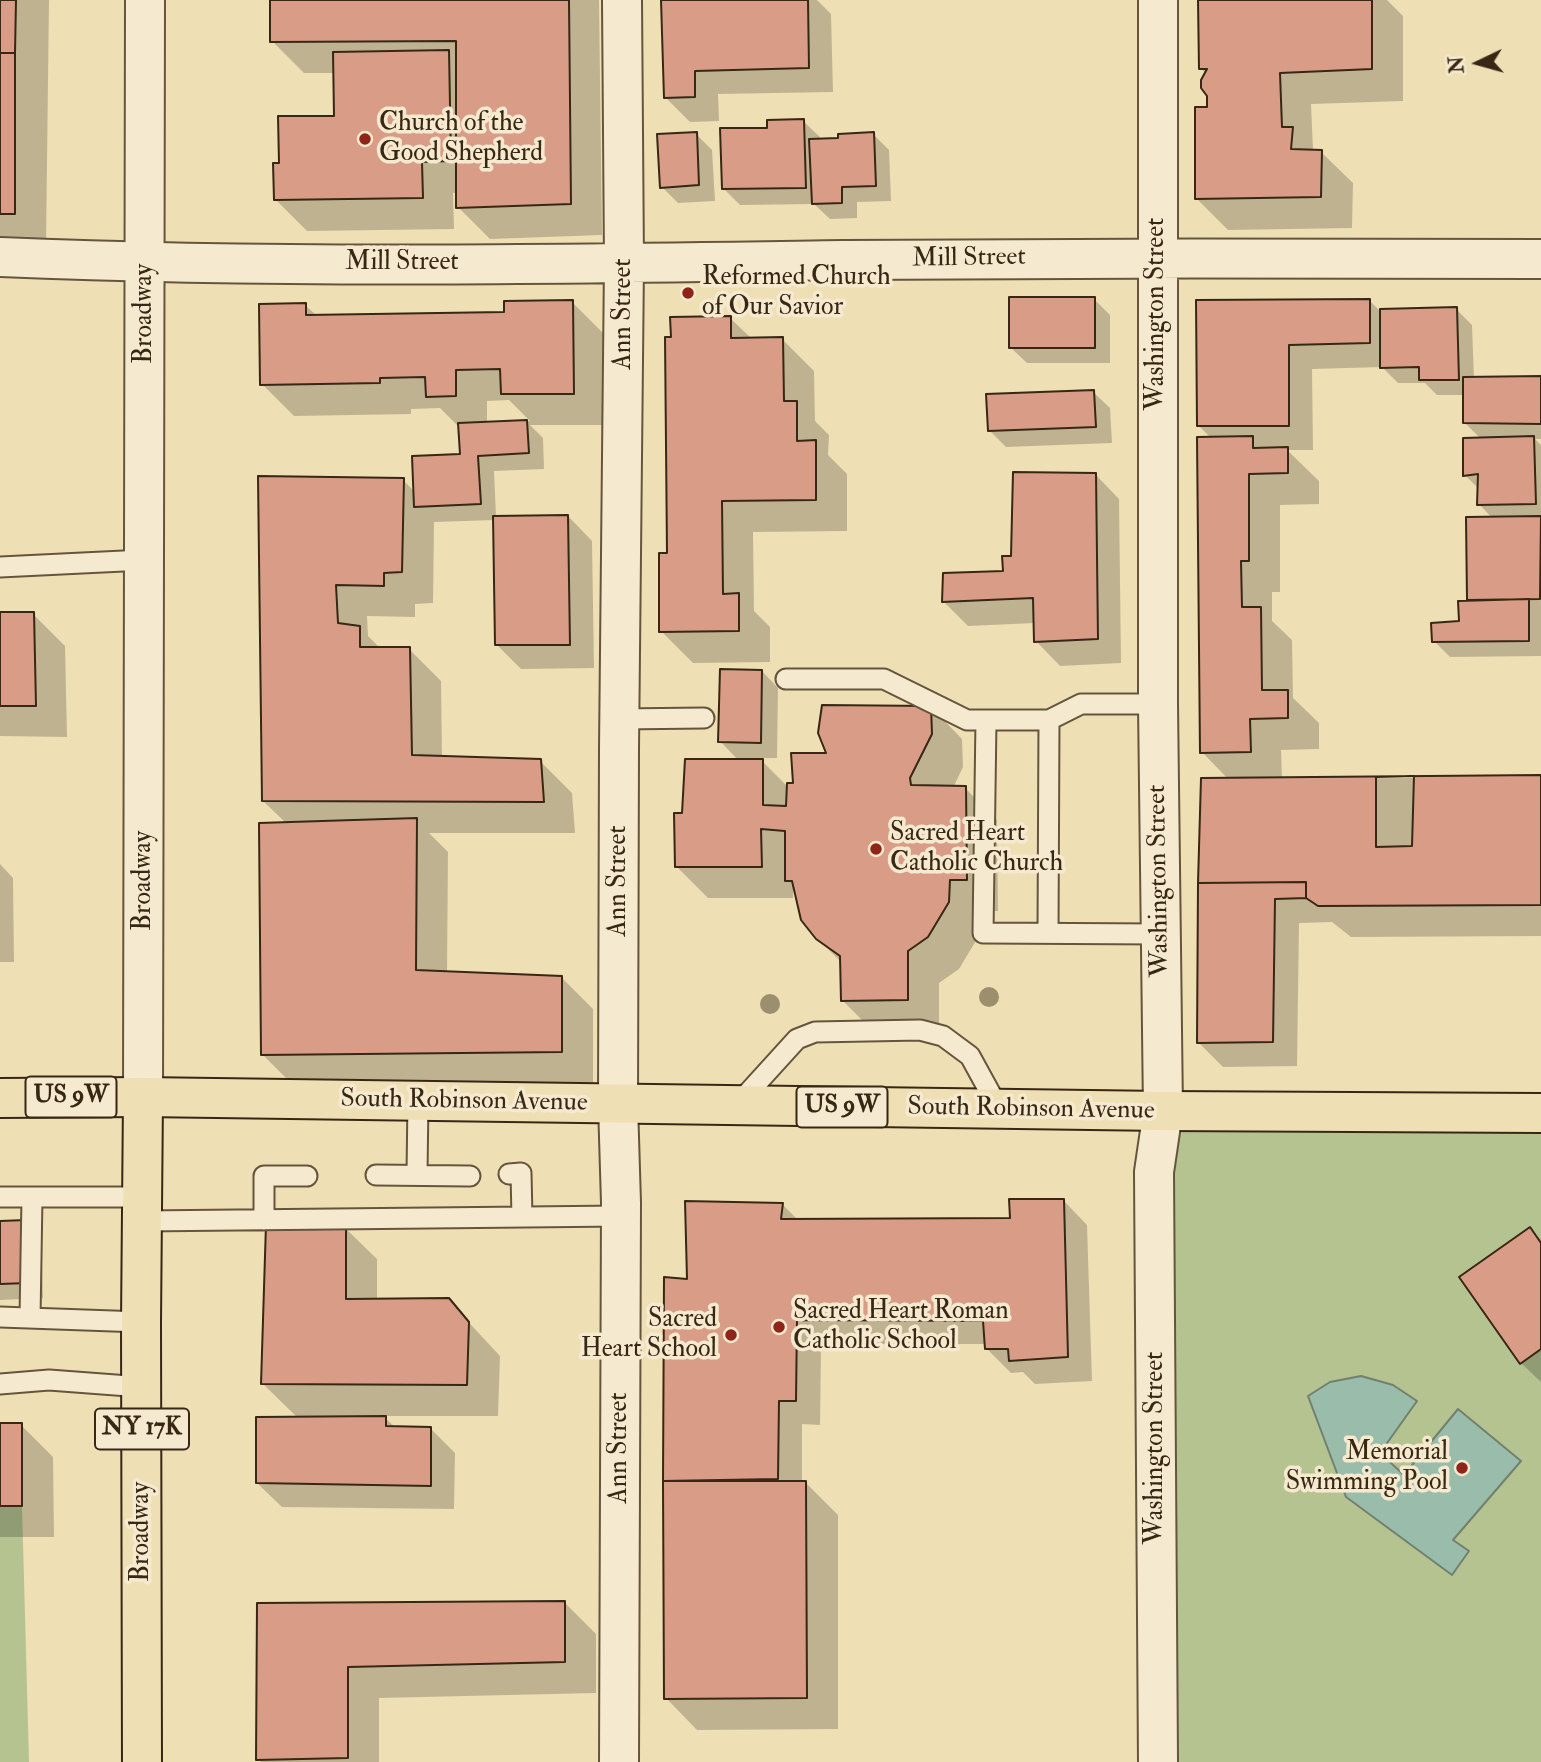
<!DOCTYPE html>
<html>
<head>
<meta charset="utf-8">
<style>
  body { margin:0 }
  #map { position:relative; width:1541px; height:1762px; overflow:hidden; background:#efdfb5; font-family:"IM FELL Double Pica",serif }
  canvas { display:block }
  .north { position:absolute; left:1443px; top:28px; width:70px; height:70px; -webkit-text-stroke:5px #f5eacf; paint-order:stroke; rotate:265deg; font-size:19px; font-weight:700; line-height:28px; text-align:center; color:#372714 }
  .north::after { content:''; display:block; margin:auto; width:24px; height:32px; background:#372714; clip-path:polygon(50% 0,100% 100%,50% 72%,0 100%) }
</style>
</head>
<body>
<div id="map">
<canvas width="1541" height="1762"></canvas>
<div class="north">N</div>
</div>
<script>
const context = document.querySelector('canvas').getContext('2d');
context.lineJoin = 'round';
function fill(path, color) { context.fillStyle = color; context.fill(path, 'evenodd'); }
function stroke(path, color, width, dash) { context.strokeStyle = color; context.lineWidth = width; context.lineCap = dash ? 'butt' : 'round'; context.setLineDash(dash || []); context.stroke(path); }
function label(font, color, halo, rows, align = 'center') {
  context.font = font + ' "IM FELL Double Pica",serif'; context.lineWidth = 7; context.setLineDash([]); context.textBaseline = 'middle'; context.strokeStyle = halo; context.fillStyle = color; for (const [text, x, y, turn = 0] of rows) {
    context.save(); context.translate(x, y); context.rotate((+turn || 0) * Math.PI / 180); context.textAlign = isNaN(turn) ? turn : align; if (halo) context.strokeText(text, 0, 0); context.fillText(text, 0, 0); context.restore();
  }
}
const green = new Path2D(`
  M1541,1109V1762H1162L1163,1111Z
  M0,1506H22L29,1762H0Z`);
const water = new Path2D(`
  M1361,1376L1393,1385L1417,1401L1380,1453L1404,1475L1458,1409L1521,1461L1453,1540L1469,1551L1452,1575L1346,1497L1308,1396L1330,1382Z`);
const shadow = new Path2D(`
  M0,0H49L46,245H0Z
  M272,0H599L602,235L490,239L458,207V193H453L454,229L307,231L276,200L281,164L336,117L335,73H304L272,41Z
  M663,0H817L831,14L833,92L718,94L719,121L690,122L665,97Z
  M1200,0H1387L1403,16V101L1311,104L1313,150L1321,152L1353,183L1352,228L1228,230L1196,198L1209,109L1206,74L1201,68Z
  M803,121L820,137V140L873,134L889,150L891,201L857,202V218L830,219L814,204L740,205L723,188L769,130Z
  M696,134L712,150L715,201L678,203L662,187Z
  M1094,299L1110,315V363H1027L1010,347Z
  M1369,300L1379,310L1456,309L1472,325L1474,379L1541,378V439H1535L1541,445V656L1450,657L1434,641L1461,623L1471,601L1469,599L1493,519L1479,504V489L1465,475L1481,439L1464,422L1465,395H1437L1425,383H1398L1382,367L1312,369L1313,450H1287L1319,481V504L1280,505V592H1272V621L1292,640L1293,698L1319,723V749L1281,750L1282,779L1541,777V936L1351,937L1332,922L1299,923L1297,1066L1223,1067L1199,1043L1229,780L1202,752L1212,439L1199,426L1198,301Z
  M572,302L604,334L605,425H530L543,438L544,469L494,471L496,517L568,516L592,541L594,668L521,669L497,645L495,520L434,522L433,603L415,604V617L367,616L368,636L381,649H409L441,681L442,758L540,761L572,793L575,833H429L448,852L447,973L561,977L593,1009V1083L295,1087L263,1055L287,824L263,801L260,477L403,480L415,492L461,456L460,428L440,408L411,409V414L294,416L262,384L305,305L317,316L506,314ZM509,400L530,421L487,424V401Z
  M730,318L752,339H782L814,371L815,421L829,435L828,455L847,474V531L753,532L754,611L770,627V662L693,663L661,631L669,555Z
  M1093,392L1110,408L1112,443L1006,447L990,431Z
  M1095,474L1119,499L1121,663L1060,666L1036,641L1035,623L968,626L944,602L1004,573L1012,558Z
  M0,614H33L65,646L67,737L0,736Z
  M762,671L778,688L777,758H759L788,787L795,785L828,755L931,707L962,739L963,767L953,788H965L997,820L998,911H981L980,934L959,969L939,983V1031L874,1032L842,1000V963L817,938L793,884V898H708L677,867L739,761L720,741Z
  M0,864L13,878L14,962H0Z
  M1063,1200L1087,1225L1092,1381L1035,1384L1023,1372L1011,1373L986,1348V1344H821L820,1425L802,1424V1483H806L838,1515V1729L697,1730L666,1698V1279L689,1280L782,1204L798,1220H1012Z
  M25,1222L41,1238L43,1298L0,1300V1223Z
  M345,1228L377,1259V1301L448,1300L500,1356L498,1416H383L396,1428H430L455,1453L454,1509L282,1507L257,1483L298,1418L263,1384Z
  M1530,1230L1541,1240V1382L1521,1363Z
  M0,1425H21L53,1457L54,1537H0Z
  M564,1602L596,1634V1693L379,1698V1762H261L258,1759L259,1605Z`);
const building = new Path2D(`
  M0,0H16L15,53H0Z
  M270,0H569L571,204L456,208V41L270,42Z
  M661,0H808L809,68L695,71V97L664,98Z
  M1198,0H1372V69L1280,73L1282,127H1293L1291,149L1322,150L1321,197L1195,199V107H1207V96L1201,88V80L1207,69H1199Z
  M449,50L451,161L422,162L423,198L274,200L273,163H279L278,116H334L333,52Z
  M0,53H15V214H0Z
  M804,119L806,188L722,189L720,128H767V120Z
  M697,132L699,185L660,188L657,134Z
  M874,132L876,186L842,187V203L812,204L809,139L838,138V134Z
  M1009,297H1095V348H1009Z
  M1370,299V343L1289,345V426H1197L1196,300Z
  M573,300L574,394H501L500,369L456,370V396L426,397L425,377L380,378V383L260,385L259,304L306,303V315L504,312V301Z
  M1457,307L1459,380H1419V367L1380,368V309Z
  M731,316V338L783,337L784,401H797V441L816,440V500L722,501L723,594L739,593V631L659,632V553H667L665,337H671L670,317Z
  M1541,376V424L1463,423V377Z
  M1094,390L1096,427L988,431L986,394Z
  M527,420L529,453L478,456L481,504L414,507L412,456L460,454L458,423Z
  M1253,436V448L1288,447V473L1249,474V561H1241L1242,607H1261L1262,690H1288V718L1250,719L1251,752L1200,753L1197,437Z
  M1534,436L1536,504L1477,505L1478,474L1463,476V438Z
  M1013,472L1096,473L1098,639L1034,642L1033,598L942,602L943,573L1003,571L1002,556H1011Z
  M258,476L404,478L402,572L384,573V586L336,585L338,623L360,626V647H410L412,755L541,759L544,802L262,801Z
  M568,515L570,645H495L493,516Z
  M1541,516L1540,599L1467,600L1466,517Z
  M1529,599V641L1432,642L1431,623L1459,621L1458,601Z
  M0,612H34L36,706H0Z
  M720,669L762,670L761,743L718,742Z
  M822,705L931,706L932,734L910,778L911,785L966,786L967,880H950L949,902L928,937L908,951V1000L841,1001L840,956L816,939L801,920L792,881H785V831L761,829L762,867H675L674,813H682L685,759H763V805L786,806L787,783H793L791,753H826L818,733Z
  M1541,775V905L1318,906L1306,898V882L1198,883L1201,778Z
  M1414,776L1412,846L1376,847V777Z
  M417,818L416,970L562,976V1052L261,1055L259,823Z
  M1306,882V898L1275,899L1273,1042L1197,1043L1198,883Z
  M1009,1199H1064L1068,1357L1009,1361L1008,1349H985L983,1321L797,1320L796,1401H779L778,1479L663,1481L664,1277L687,1279L685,1201L783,1203L781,1219L1010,1218Z
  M26,1220L28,1283L0,1284V1221Z
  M266,1224L346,1226V1299L449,1298L469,1322L467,1385L261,1384Z
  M1530,1227L1541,1243V1349L1520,1364L1459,1277Z
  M386,1416V1426L431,1427V1486L256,1483V1417Z
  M0,1423H22V1506H0Z
  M663,1481H806L807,1698L664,1699Z
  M565,1601V1662L348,1667V1758L256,1760L257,1603Z`);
const service = new Path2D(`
  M0,567L144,560
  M786,679H884L967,720H1049L1081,704H1158
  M619,719L704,718
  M986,720L983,933L1160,934
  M1048,933L1049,720
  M737,1105L797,1039L815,1032L920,1030L943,1036L970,1056L999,1109
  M509,1174L521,1173L522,1217
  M376,1175L470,1176
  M417,1175L418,1100
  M0,1197H143
  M264,1220V1176H307
  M142,1221L621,1216
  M0,1317L141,1322
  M30,1318L32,1197
  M0,1384L49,1380L142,1387`);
const minor = new Path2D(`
  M0,257C281,269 563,264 844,260C1076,258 1309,258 1541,259
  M619,1762L621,1203L618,1104L619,748L624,263L622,0
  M1158,1762L1154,1172L1163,1111L1158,704V0`);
const tertiary = new Path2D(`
  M143,1097L145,0`);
const primary = new Path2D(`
  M142,1762L141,1322L143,1097`);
const trunk = new Path2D(`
  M0,1098L143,1097L1163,1111L1541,1113`);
const trees = [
  [989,997],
  [770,1004]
];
const markers = [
  [365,139,7,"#8f2418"],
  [688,293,7,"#8f2418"],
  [876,849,7,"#8f2418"],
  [779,1327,7,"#8f2418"],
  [731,1335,7,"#8f2418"],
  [1462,1468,7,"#8f2418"]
];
const shields = [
  [71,1097,91],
  [842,1107,91],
  [142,1429,94]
];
const shieldNames = [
  ["US 9W",71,1097],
  ["US 9W",842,1107],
  ["NY 17K",142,1429]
];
const poiNames = [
  ["Church of the",379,124],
  ["Good Shepherd",379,154],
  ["Reformed Church",702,278],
  ["of Our Savior",702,308],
  ["Sacred Heart",890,834],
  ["Catholic Church",890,864],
  ["Sacred Heart Roman",793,1312],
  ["Catholic School",793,1342],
  ["Sacred",717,1320,"right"],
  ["Heart School",717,1350,"right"],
  ["Memorial",1448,1453,"right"],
  ["Swimming Pool",1448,1483,"right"]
];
const streetNames = [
  ["Mill Street",969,259,-1],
  ["Mill Street",402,263],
  ["Broadway",145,314,-90],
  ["Ann Street",624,314,-90],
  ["Washington Street",1157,314,-90],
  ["Broadway",144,881,-90],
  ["Ann Street",619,881,-90],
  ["Washington Street",1160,881,-91],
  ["South Robinson Avenue",464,1102,1],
  ["South Robinson Avenue",1031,1110,1],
  ["Ann Street",620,1448,-90],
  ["Washington Street",1156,1448,-90],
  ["Broadway",142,1532,-90]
];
fill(green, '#b5c391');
fill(water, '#9abdab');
stroke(water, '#72816f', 2);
fill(shadow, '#0003');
fill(building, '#d99d87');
stroke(building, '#372714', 2);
stroke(service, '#65553c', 23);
stroke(minor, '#65553c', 42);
stroke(tertiary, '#65553c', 42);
stroke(primary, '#372714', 42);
stroke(trunk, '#372714', 42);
stroke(service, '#f5eacf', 19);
stroke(minor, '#f5eacf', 38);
stroke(tertiary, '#f5eacf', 38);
stroke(primary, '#efdfb5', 38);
stroke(trunk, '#efdfb5', 38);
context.fillStyle = '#9b8f6e';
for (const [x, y] of trees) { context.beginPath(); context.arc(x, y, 10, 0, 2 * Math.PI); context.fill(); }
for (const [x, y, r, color] of markers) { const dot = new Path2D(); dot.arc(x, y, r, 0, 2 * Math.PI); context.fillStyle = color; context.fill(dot); stroke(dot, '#f5eacf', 2.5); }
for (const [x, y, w] of shields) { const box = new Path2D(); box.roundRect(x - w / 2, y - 20.5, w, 41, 5); context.fillStyle = '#f5eacf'; context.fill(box); stroke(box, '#372714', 2); }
label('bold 24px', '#372714', null, shieldNames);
label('26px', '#372714', '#f5eacf', poiNames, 'left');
label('26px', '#372714', '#f5eacf', streetNames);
</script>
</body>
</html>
